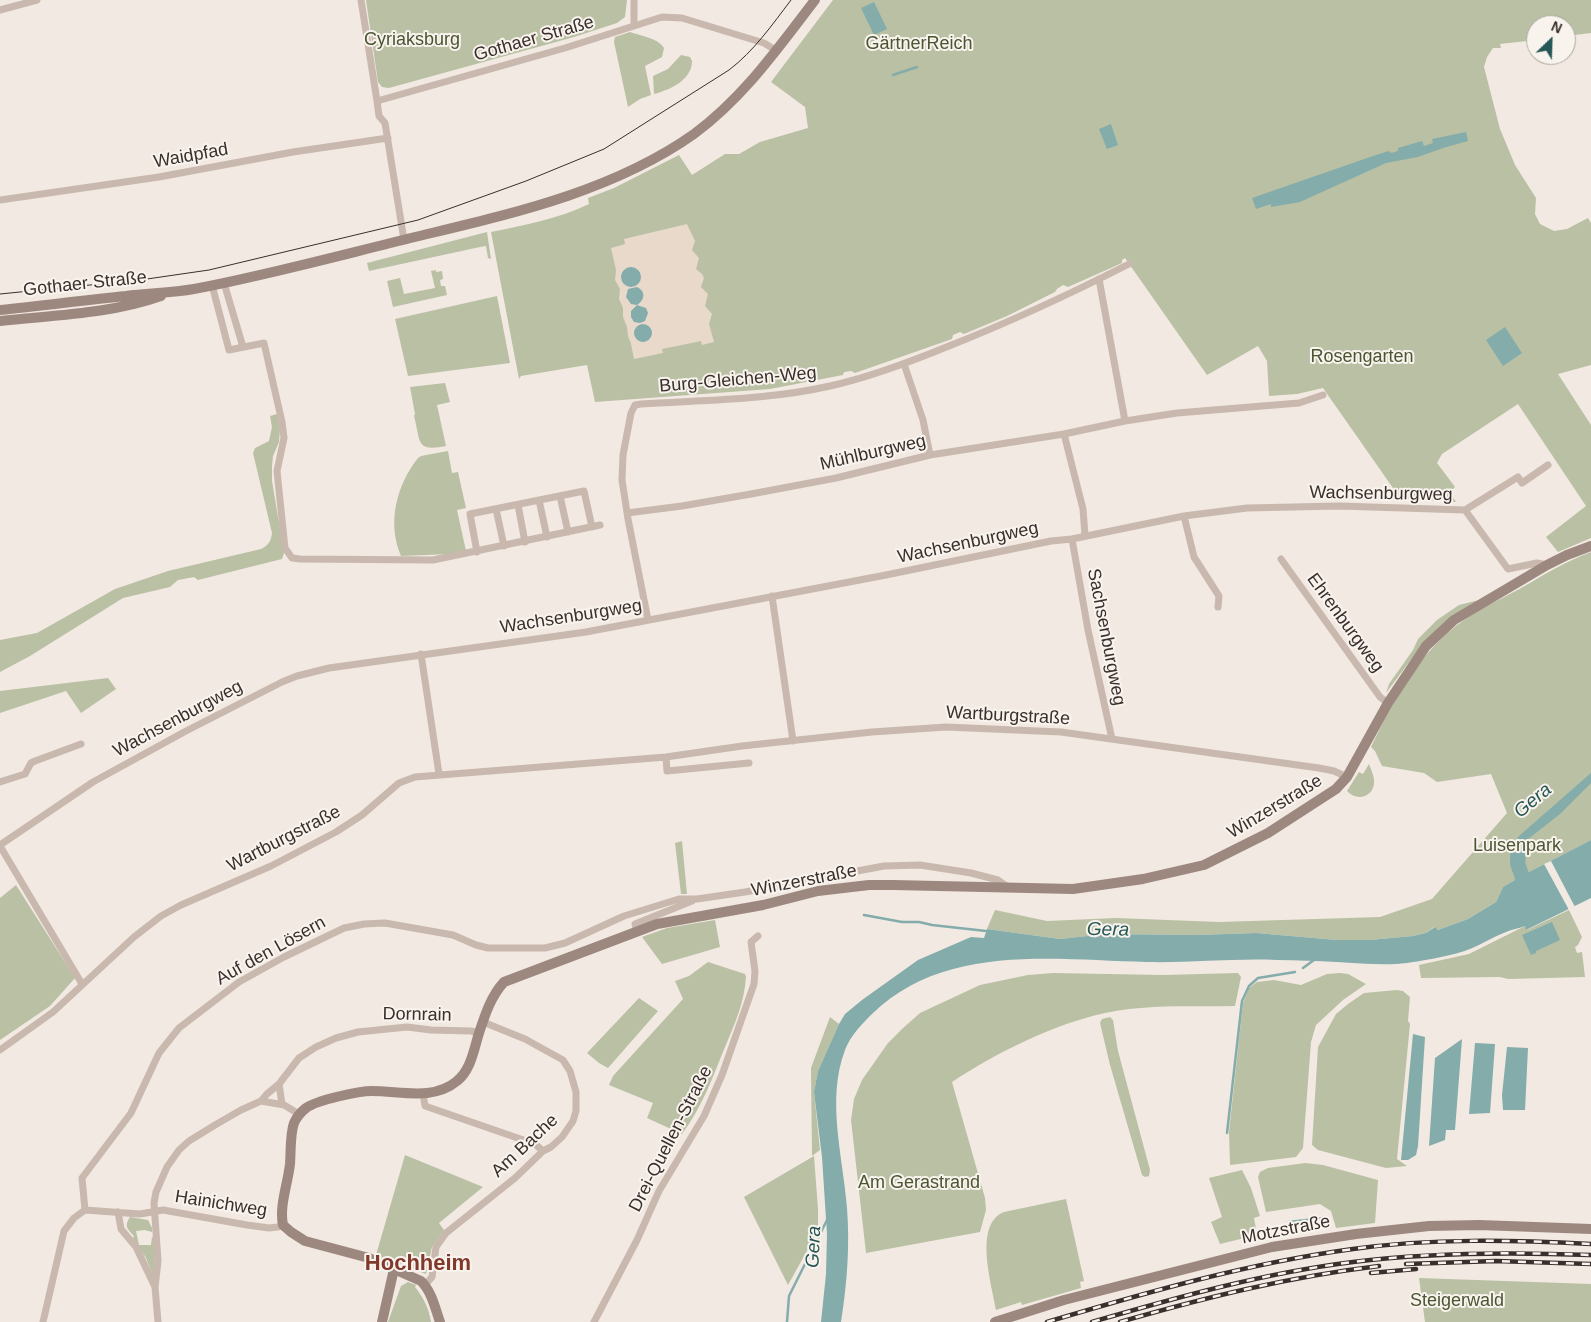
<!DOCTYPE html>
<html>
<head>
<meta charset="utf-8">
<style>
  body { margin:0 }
  #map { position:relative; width:1591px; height:1322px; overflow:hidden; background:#f2e9e2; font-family:Arial,sans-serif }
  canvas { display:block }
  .north { position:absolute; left:1526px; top:15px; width:50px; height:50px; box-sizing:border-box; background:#f9f3ee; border:1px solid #aca5a0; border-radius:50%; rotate:24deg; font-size:14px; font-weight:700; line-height:20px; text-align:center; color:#392f2c }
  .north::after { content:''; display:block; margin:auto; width:18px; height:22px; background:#255756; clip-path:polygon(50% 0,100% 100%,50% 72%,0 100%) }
</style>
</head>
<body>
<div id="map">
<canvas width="1591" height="1322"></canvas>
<div class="north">N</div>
</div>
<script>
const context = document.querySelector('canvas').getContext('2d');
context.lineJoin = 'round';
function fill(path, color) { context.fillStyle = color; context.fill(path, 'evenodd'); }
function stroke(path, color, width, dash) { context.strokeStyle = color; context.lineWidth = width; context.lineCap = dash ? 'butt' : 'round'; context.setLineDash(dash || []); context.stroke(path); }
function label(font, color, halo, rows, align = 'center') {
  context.font = font + ' Arial,sans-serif'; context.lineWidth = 4; context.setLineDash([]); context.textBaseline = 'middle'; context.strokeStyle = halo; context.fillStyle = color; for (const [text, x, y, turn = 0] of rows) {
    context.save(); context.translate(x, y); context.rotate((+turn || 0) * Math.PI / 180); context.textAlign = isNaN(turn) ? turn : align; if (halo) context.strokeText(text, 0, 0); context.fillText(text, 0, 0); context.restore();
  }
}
const green = new Path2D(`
  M366,0H627L625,17L617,23L574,37L389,88L382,87L378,82Z
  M833,0H1591V33L1566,36V25H1536V40L1500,44L1501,48H1493L1487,57L1484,67L1500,129L1515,165L1536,198L1535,214L1540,224L1554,231L1567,229L1588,218L1591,223V365L1558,374L1591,425V538L1558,552L1546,537L1586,506L1518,404L1442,454L1437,463L1455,487L1450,492L1456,502L1400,498L1323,388L1297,394L1269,396L1267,361L1258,346L1207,375L1125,258L1122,260V263L1068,287L1063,285L1057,289L1055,292L1007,316L964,334L960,332L953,335L952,339L855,373L851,371L844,372L843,375L770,389L595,402L587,365L521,376L519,379L491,232C525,225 558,219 589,204L588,198L614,188L679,155L692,175L725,154H739L760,142L808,128L805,107L771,82Z
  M630,32C641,36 658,38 664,48L662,57L645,66L651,95L640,99L628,107L614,42L615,37Z
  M681,55L690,57L692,61C692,80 670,90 654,94L653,76L668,69Z
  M487,232L491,259L488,258L486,246L480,247L369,271L367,263Z
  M436,270V272L442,271L443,279L440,280L441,286H445L447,295L393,307L387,281L400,278L404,294L435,288L431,271Z
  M497,296L510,363L408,376L395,319Z
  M445,383L450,402L437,405L446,446C415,452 421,442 414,416L415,414L410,387Z
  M277,414L280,430L279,442L273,456L272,466V481L284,553L282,559L198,580L194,577L178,580L170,587L123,598L30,656L0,672V640L37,633L115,589L168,571L261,549C269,545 271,541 272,533L253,453L255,448L269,441L272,427L270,416Z
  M448,451L452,473L458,472L466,508L457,510L466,551L450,554L401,556C387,523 396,486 418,458L421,456Z
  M1591,552V840L1525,874L1503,887L1496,902L1468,919L1438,930L1434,927L1426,933L1413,936L1370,940H1337L1256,933L1197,935L1106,934L1060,939L987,929L995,910L1047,921L1116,918L1219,922L1380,917L1432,899L1507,813L1491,774L1437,782L1424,773L1382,766L1375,751L1371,747C1392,703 1417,656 1456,626C1476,610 1501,599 1523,587C1545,574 1567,561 1591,552Z
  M1479,600L1421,646L1386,693L1389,684L1413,650L1418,639L1437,620L1459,605Z
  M108,678L116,689L81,713L66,691L0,713V691Z
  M1369,764C1371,770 1375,777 1374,784C1372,798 1356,801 1347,791L1359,772L1363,774Z
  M682,841L687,894H681L675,843Z
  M16,885L75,978L50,1006L0,1040V898Z
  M1569,910L1582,937L1578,945L1575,947L1577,953L1582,952L1585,977L1508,979L1500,977L1421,978L1419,965L1469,954L1525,926L1527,930Z
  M715,920L720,947L662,964L642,937L667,928Z
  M708,962L745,974L746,977C744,1004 735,1023 725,1047C712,1079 702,1107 682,1134L647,1118L653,1103L609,1085L613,1076L683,999L675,981L689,976Z
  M1053,973L1163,975L1238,973L1241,977L1235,1006C1192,1007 1147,1004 1105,1013C1054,1024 996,1053 952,1082L985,1198L986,1210L980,1232L866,1253L851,1120L854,1099L862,1080L888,1043L902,1029L920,1013L980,985L1028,975Z
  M1340,973L1348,974L1366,984L1343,1000L1316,1025L1311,1042L1303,1148L1296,1157L1230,1165L1229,1132L1243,1003L1249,988L1257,982L1274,980L1301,985L1327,974Z
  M1397,990L1403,991L1410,997L1408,1021L1410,1024L1397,1159L1407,1166L1386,1168L1318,1150L1312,1145L1318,1047L1336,1014L1348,1004L1364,993Z
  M639,998L658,1011L608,1068L599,1063L587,1053Z
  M830,1017L839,1024L818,1071L814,1092L820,1150L812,1156L811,1068Z
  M1110,1017L1113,1020L1118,1051L1150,1170L1149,1176L1145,1177L1142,1175L1110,1065L1100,1023L1102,1019Z
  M405,1155L483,1187L439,1223L444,1230L432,1247L426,1274L376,1255Z
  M814,1156L818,1209V1231L788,1285L744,1197Z
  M1305,1163L1323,1165L1378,1180L1375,1223L1336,1228L1331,1211L1320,1204L1266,1212L1258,1177L1260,1172L1268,1168Z
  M1242,1170L1251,1188L1260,1216L1254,1218L1257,1235L1220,1244L1211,1222L1222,1217L1209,1178Z
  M1066,1199L1084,1281L1080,1282L1081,1288L1022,1305L1021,1302L996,1310C992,1285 973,1224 1004,1212Z
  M130,1217L148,1220L152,1228V1232L145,1230L136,1231L139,1245H151L152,1237L154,1238L155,1266L153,1276L146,1258L133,1238L134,1236C127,1229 124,1226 130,1217Z
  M1419,1278L1591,1284V1322H1425Z
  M408,1282L416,1285L415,1287C423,1297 429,1308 431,1322H388L401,1286Z`);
const plaza = new Path2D(`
  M687,224L695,241L692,250L699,258L696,269L702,274L704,278L701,287L708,294L705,306L712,314L709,324L714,342L702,345L701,341L682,345L662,349L663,353L634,359L631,344L628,336L627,327L623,317V308L619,299L620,289L615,280L616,270L611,248L625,244L624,239ZM627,268L639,271L640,277L638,283L626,285L624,283L621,275Z`);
const water = new Path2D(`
  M874,2L887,29L874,35L861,8Z
  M1111,124L1118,145L1107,149L1099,129Z
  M1466,132L1468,141L1443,148L1418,157L1386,163L1300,202L1271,207V204L1256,209L1252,198L1373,156L1389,151L1391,153L1398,151V148L1422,141L1424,146L1433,143L1432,139Z
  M621 277a10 10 0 1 1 20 0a10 10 0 1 1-20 0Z
  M637,287C646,291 645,300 637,305L646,308L648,313L645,321L640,323L634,322L631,317V311L637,305L631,304L626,297L628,289Z
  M634 333a9 9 0 1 1 18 0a9 9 0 1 1-18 0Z
  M1505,327L1522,353L1503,366L1486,340Z
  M1591,773V783L1560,814L1523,843L1519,856L1520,867L1514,871L1510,864L1511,850L1519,836Z
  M1591,840V898L1526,930L1525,926C1518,929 1512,929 1506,932C1493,937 1482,944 1470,949C1456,955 1422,961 1407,963C1384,966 1360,963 1337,962C1317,961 1297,960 1277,960C1234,958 1191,963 1147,962C1054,960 945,943 872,1014C861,1025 851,1035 845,1050C826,1100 843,1156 847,1208C850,1246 847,1284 841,1322H821L826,1274L827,1234L822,1157L814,1092L818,1071L839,1024L845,1014L862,1000L918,960L971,937L984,938L987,929L1060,939L1106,934L1197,935L1256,933L1337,940H1370L1413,936L1426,933L1435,927L1438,930L1468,919L1496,902L1503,887L1525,874Z
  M1552,922L1560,940L1536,951V953L1531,955L1522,935Z
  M1413,1034L1425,1037L1418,1146L1416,1155L1408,1160H1401Z
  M1462,1039L1455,1130H1446L1445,1140L1429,1146L1435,1058Z
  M1475,1043L1495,1044L1490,1113L1469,1114Z
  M1507,1047L1528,1048L1525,1110H1503L1502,1095Z`);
const pier = new Path2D(`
  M1551,861L1575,907L1569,910L1544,864Z`);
const stream = new Path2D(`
  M893,75L917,67
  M864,915L902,922H919L932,925L986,931
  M1303,968L1314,960
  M1227,1133L1242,1001L1249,986L1258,978L1295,972
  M1289,1222L1323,1218
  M787,1322L789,1296L827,1220`);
const river = new Path2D(`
  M1518,848V865L1522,876L1525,896`);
const street = new Path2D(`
  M361,0L377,101
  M0,10L37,0
  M634,25V0
  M0,200L159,177L293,152L388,138
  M404,240L385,123L379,116L377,101L565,48L662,17L682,18L764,43L777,51
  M1099,279L1125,421
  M224,283L243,347
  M212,285L229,350L264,343L282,422L284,438L277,471L285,548L292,558L300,559L433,560L600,525
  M904,364L923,420L930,455
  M1064,434L1083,509L1085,535
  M560,496L568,532
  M539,500L547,537
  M518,505L525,542
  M496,509L504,546
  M1465,510L1508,569L1537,563L1547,565
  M1465,510L1518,477L1522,483L1548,465
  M627,513L682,506L751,494L836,478L930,455L1064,434L1125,421L1177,413L1299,403L1323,395
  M1184,516L1194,557L1219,596L1218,607
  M1072,539L1088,630L1112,739
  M477,552L470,514L584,491L592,527
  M1281,559L1380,697L1388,703
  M772,596L793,741
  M648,620L628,519L622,480L623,455L631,413L635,405L641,404C703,400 769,400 830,386C871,377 910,362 949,346C1010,322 1070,294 1129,264
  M421,654L439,774
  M666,757L667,771L749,763
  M0,782L25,774L31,763L35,761L81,744
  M0,845L93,782L186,731L282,682L297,676L329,668L586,632L886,575L1051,541L1072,539L1184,516L1247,508L1339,506L1465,510
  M0,846L82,984
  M637,931L635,924L692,901
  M0,1050L53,1012L134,937L161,916L181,905L271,866L336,832L362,815L399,783L415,777L666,757L742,746L872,732L946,727L1061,732L1319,768L1334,771L1347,777
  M279,1084L282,1104
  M423,1094L425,1106L535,1144L543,1151
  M261,1101L284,1105L299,1114
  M85,1210L82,1178L131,1113L159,1053L179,1028L239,982L284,957L344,928L364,924L385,923L453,935L476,945L488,948H545L565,943L624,916L679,899H697L745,892L884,866L920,865L971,873L998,880L1008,887
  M118,1212L121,1229L136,1247L155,1287
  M425,1285L432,1277L436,1247L446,1233L515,1178L543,1151L551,1147L562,1137L573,1121L576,1111V1092L570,1071L563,1060L525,1039L483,1022
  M43,1322L64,1231L74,1218L85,1210L140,1214L163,1210L247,1225L269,1228L278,1227L283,1225
  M158,1322L155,1287L158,1261L154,1203L156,1192L167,1167L179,1150L189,1141L215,1125L241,1110L261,1101L267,1094L279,1084L299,1058L316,1047L336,1038L358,1032L407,1027L431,1030L471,1031L479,1033
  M594,1322L637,1240L659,1191L704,1116L722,1075L754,984L755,971L751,942L758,936`);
const secondary = new Path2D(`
  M0,310C42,306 84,300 126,296C149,293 171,293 194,289C268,275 341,255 415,237C510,214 612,192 694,134C744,97 778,48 815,0
  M0,321C54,315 110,314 161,296
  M382,1322L394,1269
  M440,1322C435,1308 432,1292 421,1281L369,1258L305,1241L291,1232L283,1225C279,1206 288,1183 290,1164C291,1151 290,1134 294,1123C297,1116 301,1112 306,1108C317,1100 359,1091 372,1091C401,1091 433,1101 457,1081C471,1070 474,1049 479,1033C485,1015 491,996 504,982L657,924L763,905L818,891L869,885H893L1073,889L1143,879L1204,865L1268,833L1336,789L1347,777L1388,703L1426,646L1454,620L1547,565L1567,555L1591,546
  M995,1322L1064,1300L1272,1247L1356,1234L1429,1226L1479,1225L1591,1229`);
const tram = new Path2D(`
  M0,294L140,280L209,270L418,220L526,181L604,149L729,70C754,51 772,25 791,0`);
const rail = new Path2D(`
  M1406,1264L1496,1261L1591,1264
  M1371,1273L1416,1269
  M1047,1322C1148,1292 1249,1263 1353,1249C1432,1238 1512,1240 1591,1244
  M1092,1322C1178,1297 1264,1273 1353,1262C1432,1252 1512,1252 1591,1255
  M1120,1322C1207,1297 1288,1277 1379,1266`);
const streetNames = [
  ["Gothaer Straße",534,39,-16],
  ["Waidpfad",191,156,-10],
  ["Gothaer Straße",85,284,-6],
  ["Burg-Gleichen-Weg",738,380,-5],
  ["Mühlburgweg",873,453,-13],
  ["Wachsenburgweg",1381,494,1],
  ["Wachsenburgweg",968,543,-12],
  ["Wachsenburgweg",571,617,-9],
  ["Ehrenburgweg",1345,623,54],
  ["Sachsenburgweg",1106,637,79],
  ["Wartburgstraße",1008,716,3],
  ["Wachsenburgweg",178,719,-28],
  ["Winzerstraße",1275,807,-31],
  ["Wartburgstraße",284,839,-27],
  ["Winzerstraße",804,881,-11],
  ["Auf den Lösern",271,951,-29],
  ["Dornrain",417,1015,1],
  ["Drei-Quellen-Straße",671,1139,-63],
  ["Am Bache",525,1146,-43],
  ["Hainichweg",221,1204,9],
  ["Motzstraße",1286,1230,-11]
];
const parkNames = [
  ["Cyriaksburg",412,40],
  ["GärtnerReich",919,44],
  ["Rosengarten",1362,357],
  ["Luisenpark",1517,846],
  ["Am Gerastrand",919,1183],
  ["Steigerwald",1457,1301]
];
const waterNames = [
  ["Gera",1533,801,-40],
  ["Gera",1108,930,1],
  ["Gera",814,1247,-87]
];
const districtNames = [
  ["Hochheim",418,1264]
];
fill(green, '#b9c0a3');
fill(plaza, '#e8d9cb');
fill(water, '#83acab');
fill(pier, '#f2e9e2');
stroke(stream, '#83acab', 2.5);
stroke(river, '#83acab', 15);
stroke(street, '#c9b8ae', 7);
stroke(secondary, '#9d8880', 10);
stroke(tram, '#392f2c', 1);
stroke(rail, '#392f2c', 4.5);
stroke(rail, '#f9f3ee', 2.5, [8]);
label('18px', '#392f2c', '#f9f3ee', streetNames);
label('18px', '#4b5532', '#f9f3ee', parkNames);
label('italic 19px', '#255756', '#f9f3ee', waterNames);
label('bold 22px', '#81392c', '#f9f3ee', districtNames);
</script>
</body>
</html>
